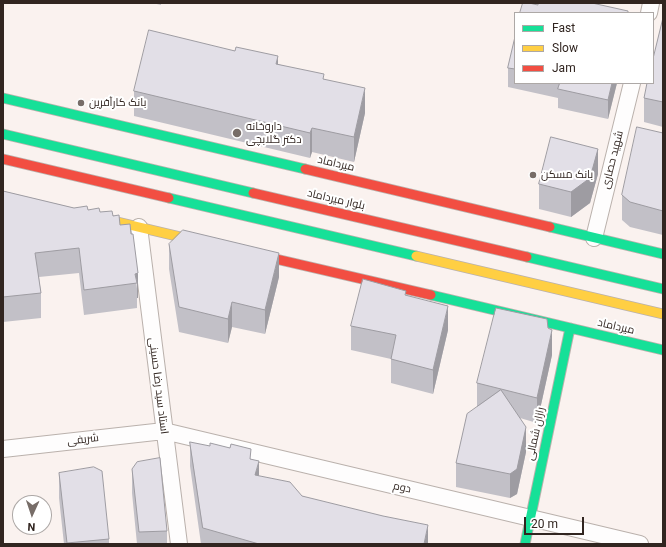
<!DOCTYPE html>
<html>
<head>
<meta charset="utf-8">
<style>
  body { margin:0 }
  #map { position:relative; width:666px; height:547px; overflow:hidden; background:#faf2ef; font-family:Roboto,sans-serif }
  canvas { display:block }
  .frame { position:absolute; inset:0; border:4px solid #312520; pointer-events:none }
  .legend { position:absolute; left:514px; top:12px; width:140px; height:72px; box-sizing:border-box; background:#fff; border:1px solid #ada8a6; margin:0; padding:5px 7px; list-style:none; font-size:12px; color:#312520 }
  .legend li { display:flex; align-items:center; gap:8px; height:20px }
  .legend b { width:20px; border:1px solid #ada8a6 }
  .north { position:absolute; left:12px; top:495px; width:40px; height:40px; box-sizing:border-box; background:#fff; border:1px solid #ada8a6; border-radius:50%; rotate:183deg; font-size:11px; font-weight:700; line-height:16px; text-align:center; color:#312520 }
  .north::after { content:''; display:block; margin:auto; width:14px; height:18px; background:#776d68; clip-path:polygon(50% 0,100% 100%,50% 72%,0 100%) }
  .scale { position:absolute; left:524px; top:517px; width:60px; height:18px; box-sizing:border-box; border:2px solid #312520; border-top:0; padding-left:5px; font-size:12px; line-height:14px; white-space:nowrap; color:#312520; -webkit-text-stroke:3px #fff; paint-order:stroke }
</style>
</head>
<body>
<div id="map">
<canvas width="666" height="547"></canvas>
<div class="frame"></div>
<ul class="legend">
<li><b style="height:5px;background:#16e098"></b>Fast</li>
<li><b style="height:5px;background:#ffcf43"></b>Slow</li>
<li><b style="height:5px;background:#f24e42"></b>Jam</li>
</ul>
<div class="north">N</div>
<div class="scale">20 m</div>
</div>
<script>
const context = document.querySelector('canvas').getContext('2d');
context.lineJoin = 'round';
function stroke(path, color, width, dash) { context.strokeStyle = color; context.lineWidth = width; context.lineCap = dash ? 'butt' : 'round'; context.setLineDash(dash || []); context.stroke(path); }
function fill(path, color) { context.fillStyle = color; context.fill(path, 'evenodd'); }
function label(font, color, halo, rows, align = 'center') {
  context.font = font + ' Roboto,Cairo,sans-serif'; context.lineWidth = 4; context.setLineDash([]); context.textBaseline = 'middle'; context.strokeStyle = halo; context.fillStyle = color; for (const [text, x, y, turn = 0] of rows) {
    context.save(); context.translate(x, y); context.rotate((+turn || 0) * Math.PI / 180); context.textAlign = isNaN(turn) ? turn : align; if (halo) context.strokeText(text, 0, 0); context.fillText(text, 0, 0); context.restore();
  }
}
const street = new Path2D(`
  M649,13L651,3
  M139,227L179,544
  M594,238L632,83
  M3,449L164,431L640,544`);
const fast = new Path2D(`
  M3,98L305,169
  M3,134L253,193
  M169,198L416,256
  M550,227L663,254
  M527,257L663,289
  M431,295L663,350
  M525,544L570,328`);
const slow = new Path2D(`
  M92,216L206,243
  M416,256L663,314`);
const jam = new Path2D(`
  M3,159L169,198
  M305,169L550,227
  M253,193L527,257
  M250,253L431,295`);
const wall = new Path2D(`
  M152,3H161V5Z
  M663,18V127L644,122V98Z
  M515,37V83H617L608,119L558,108V98L508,87V68Z
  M278,64L324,79L365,113L354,162L312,152L310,158L134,116V91Z
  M663,133V235L630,227L622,220V195Z
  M598,174L590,203L571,217L539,209V184Z
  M3,191L74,208L100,212L113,216L120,225L130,224L138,298H137V308L84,315L79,273L39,277L41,293V318L3,322Z
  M169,244L279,277L265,334L232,327L228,343L179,332L169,269Z
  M406,295L448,330L433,394L391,383V359L351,350V326Z
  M548,328L552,355L537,423L520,418L526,452L517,494L510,498L456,487V463L477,407V383Z
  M190,442L251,459L259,476L302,496L428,544H201L190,466Z
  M132,469L167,531V544H137L132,493Z
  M59,473L109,539V544H64L59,498Z`);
const shadedWall = new Path2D(`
  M278,56V80L276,64Z
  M612,83H617L608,119V100Z
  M365,88V113L354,162V137Z
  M312,128V152L310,158V133Z
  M598,149V174L590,203L571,217V192Z
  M279,253V277L265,334V310Z
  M138,273V298H137V283L135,274Z
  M232,302V327L228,343V319Z
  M448,306V330L433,394V370Z
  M552,330V355L537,423V398Z
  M526,427V452L517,494L510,498V474Z
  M259,461V485L255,475Z
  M428,525V544H424Z`);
const building = new Path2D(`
  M523,3H529L538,5V3H592L628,11V13H520Z
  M663,18V102L644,98L647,83H653V59Z
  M149,30L235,51L236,47L278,56L276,64L324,74L323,79L365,88L354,137L312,128L310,133L134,91Z
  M515,37V69L508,68Z
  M560,83H612L608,100L558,89Z
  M637,127L663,133V211L630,202L622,195Z
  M551,137L598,149L590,178L571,192L539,184Z
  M3,191L74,208L87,206L88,210L99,208L100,212L112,211L113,216L119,215L120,225L130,224L131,234H133L138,273L135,274L137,283L84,290L79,248L35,253L41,293L3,297Z
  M183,230L279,253L265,310L232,302L228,319L179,307L169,244Z
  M363,279L406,291L405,295L448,306L433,370L391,359L396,335L351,326Z
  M496,308L547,319L548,328L552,330L537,398L477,383Z
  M501,390L526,427L517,469L510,474L456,463L467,414Z
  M190,442L210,446V443L230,448L231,444L251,449L250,459L259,461L255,475L290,482L302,496L383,516L428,525L424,544H259L203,528Z
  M160,458L167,531L139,532L132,469L137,462Z
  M94,467L102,471L109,539L67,543L59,473Z`);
const markers = [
  [81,103,4,"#776d68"],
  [237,133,5,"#776d68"],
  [533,175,4,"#776d68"]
];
const poiNames = [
  ["بانک کارآفرین",89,103],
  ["داروخانه",246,127],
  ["دکتر گلابچی",246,140],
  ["بانک مسکن",541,175]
];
const streetNames = [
  ["شهید حصاری",613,160,-76],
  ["میرداماد",336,164,13],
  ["بلوار میرداماد",336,200,13],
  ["میرداماد",616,327,13],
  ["استاد سید رضا حسینی",158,386,83],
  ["رازان شمالی",536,434,-78],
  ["شریفی",83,440,-6],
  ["دوم",402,488,13]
];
stroke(street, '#bab1ac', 18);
stroke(fast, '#bab1ac', 11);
stroke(slow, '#bab1ac', 11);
stroke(jam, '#bab1ac', 11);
stroke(street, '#fefdfd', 16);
stroke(fast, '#16e098', 9);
stroke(slow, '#ffcf43', 9);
stroke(jam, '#f24e42', 9);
fill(wall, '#c2c0c7');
fill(shadedWall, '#9e9ca2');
fill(building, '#e2dfe7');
stroke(building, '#9e9ca2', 1);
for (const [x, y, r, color] of markers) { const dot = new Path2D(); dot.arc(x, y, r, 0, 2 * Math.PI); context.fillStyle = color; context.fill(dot); stroke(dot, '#fff', 1.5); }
label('11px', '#312520', '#fff', poiNames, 'left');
label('11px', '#312520', '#fff', streetNames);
</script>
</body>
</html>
